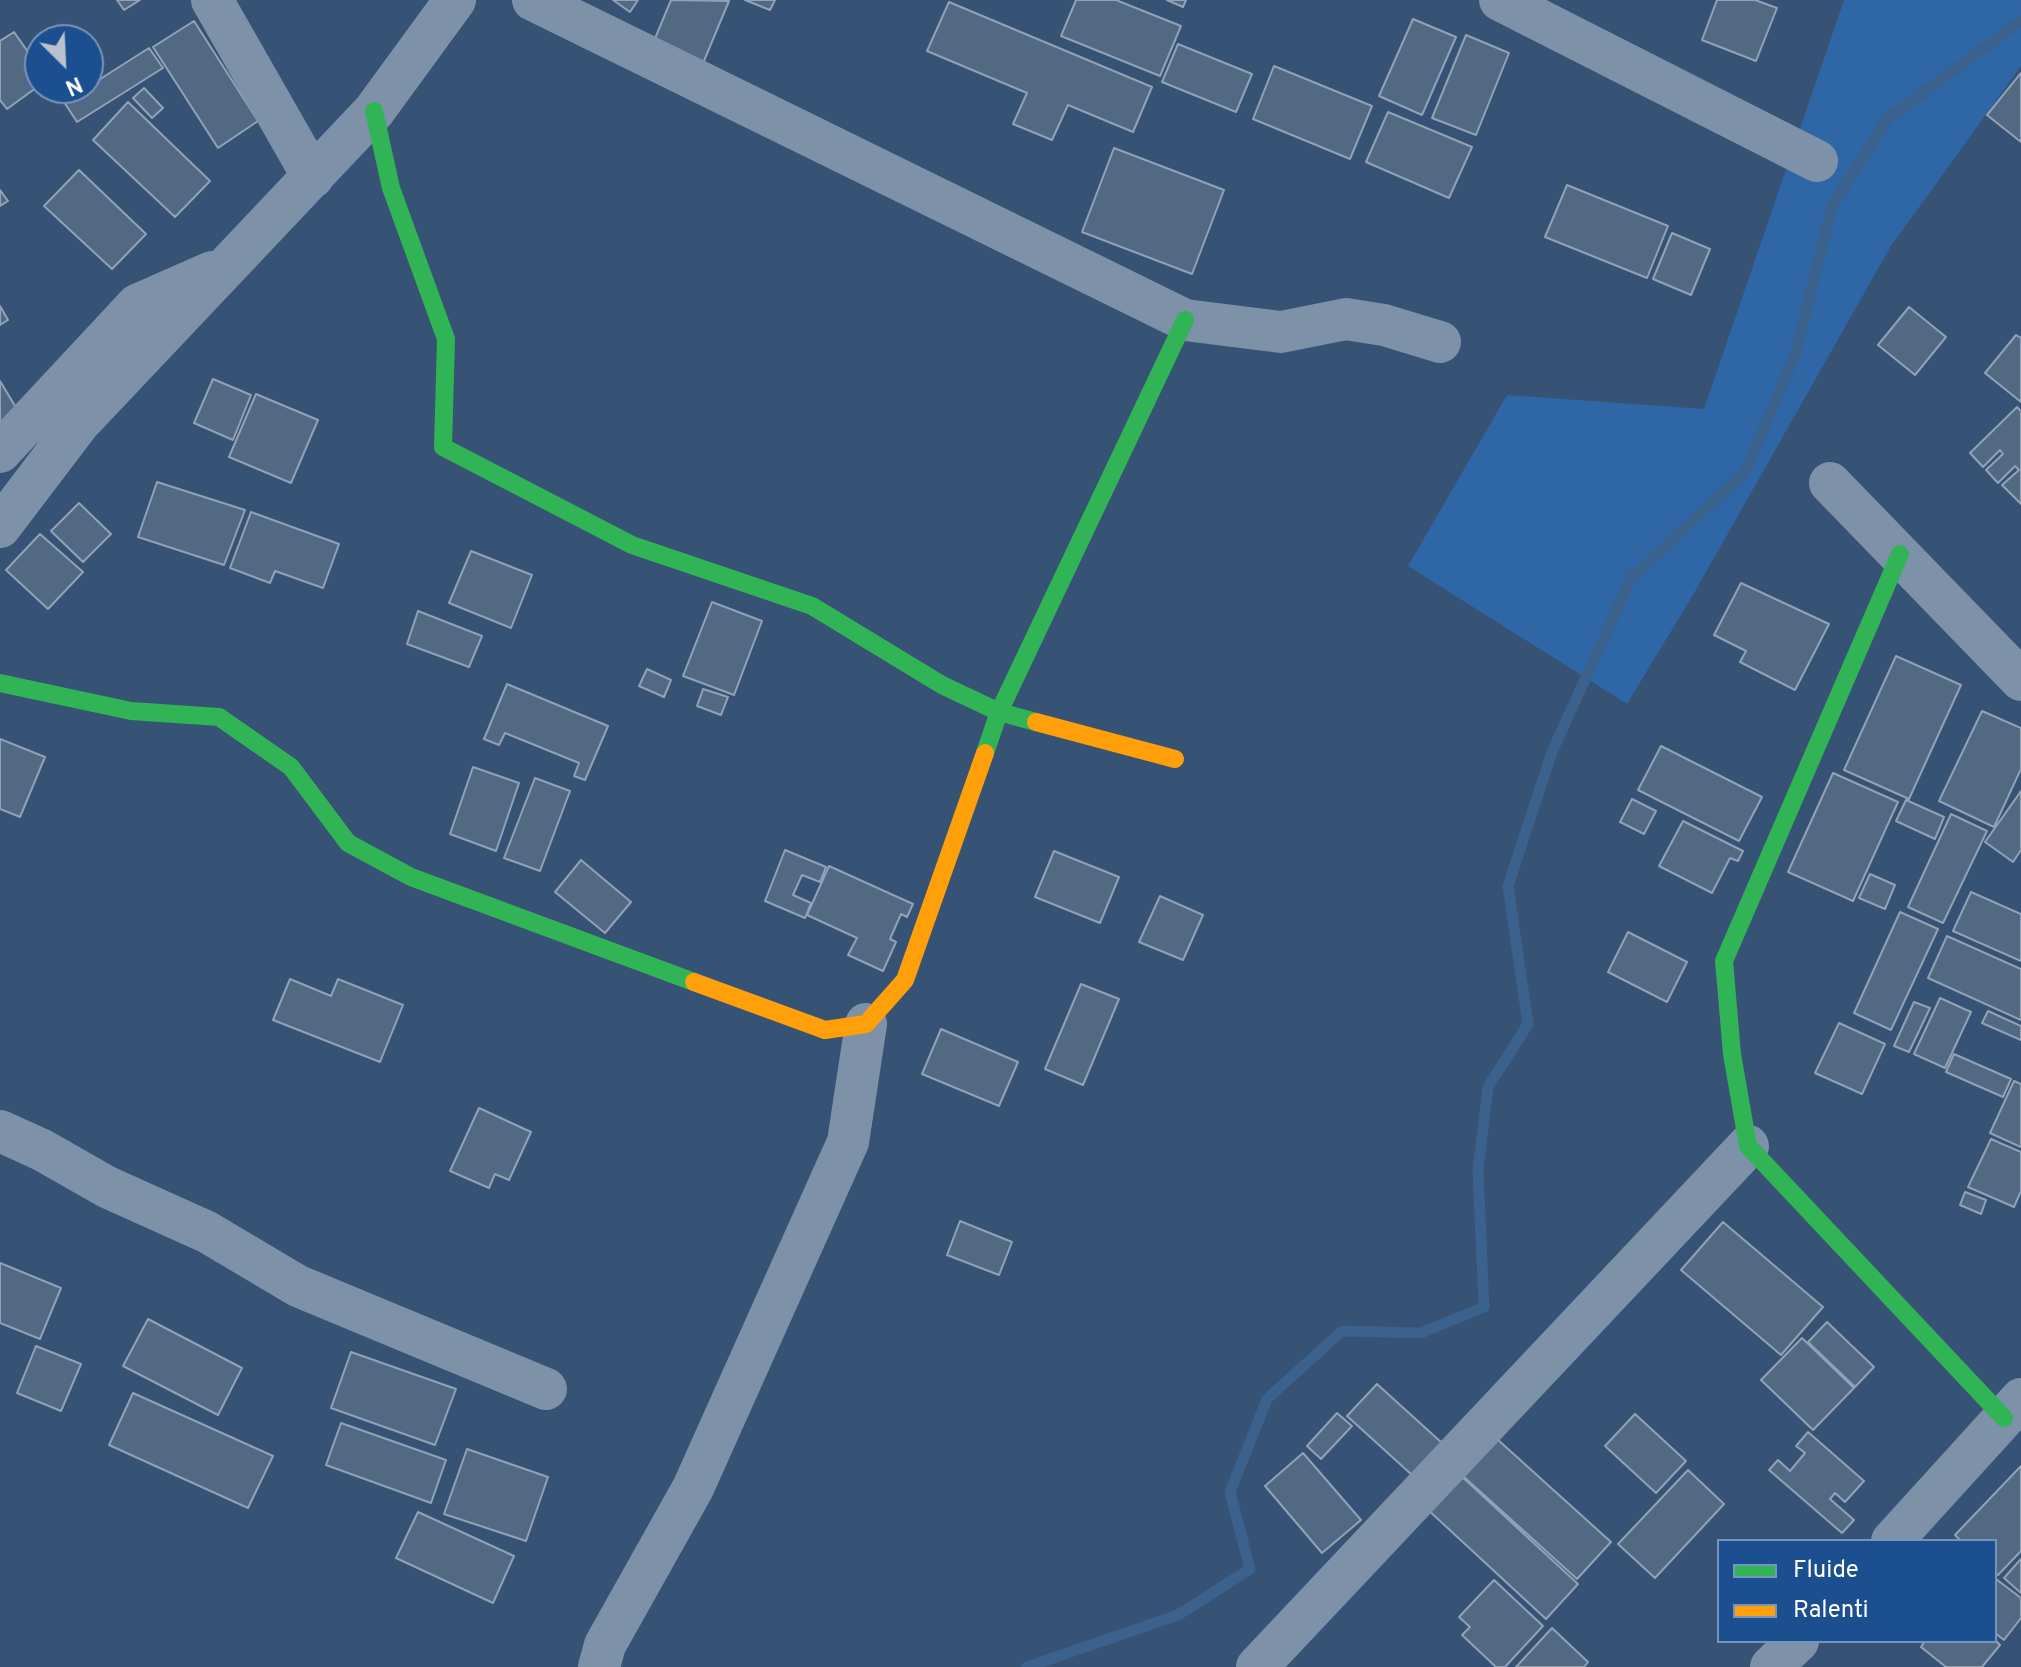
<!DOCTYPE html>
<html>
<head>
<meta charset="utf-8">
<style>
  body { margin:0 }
  #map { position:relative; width:2021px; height:1667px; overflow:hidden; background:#365274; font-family:Overpass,sans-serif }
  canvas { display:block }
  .legend { position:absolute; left:1717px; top:1539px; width:280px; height:104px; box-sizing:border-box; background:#1b4f8f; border:2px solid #7695bc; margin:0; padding:10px 14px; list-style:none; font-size:24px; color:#fff }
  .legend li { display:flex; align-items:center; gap:16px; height:40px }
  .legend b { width:40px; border:2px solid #7695bc }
  .north { position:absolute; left:24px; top:24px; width:80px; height:80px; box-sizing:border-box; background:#1b4f8f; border:2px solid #7695bc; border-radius:50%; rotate:156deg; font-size:22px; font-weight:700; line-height:32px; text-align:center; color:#fff }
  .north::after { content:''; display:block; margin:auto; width:28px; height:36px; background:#b9c2ce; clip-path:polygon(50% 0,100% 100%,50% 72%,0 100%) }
</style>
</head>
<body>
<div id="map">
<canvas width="2021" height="1667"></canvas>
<ul class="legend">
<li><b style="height:10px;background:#30b455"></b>Fluide</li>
<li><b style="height:10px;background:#ff9f0a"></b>Ralenti</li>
</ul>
<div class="north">N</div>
</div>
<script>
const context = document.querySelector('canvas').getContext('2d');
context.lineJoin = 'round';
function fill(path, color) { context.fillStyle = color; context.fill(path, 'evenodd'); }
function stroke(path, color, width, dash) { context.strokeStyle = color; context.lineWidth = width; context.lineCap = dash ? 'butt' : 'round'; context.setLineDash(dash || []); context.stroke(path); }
const green = new Path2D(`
  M1844,0H2021V66L1891,246L1693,595L1627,704L1408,566L1507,395L1704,409Z`);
const stream = new Path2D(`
  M1027,1667L1178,1615L1250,1569L1230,1492L1267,1399L1342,1331L1421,1333L1484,1307L1478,1170L1488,1087L1528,1024L1508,886L1552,752L1631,578L1745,472L1795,355L1832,206L1887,119L2021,21`);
const building = new Path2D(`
  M117,0H140L124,10Z
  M613,0H638L630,12Z
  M671,0L729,1L701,68L651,48Z
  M745,0H775L770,10Z
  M1076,0H1116L1181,26L1160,76L1061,36Z
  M1167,0H1186L1183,7Z
  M1717,0H1755L1777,8L1756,61L1702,40Z
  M949,2L1152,87L1133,132L1068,105L1052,140L1013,124L1027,93L927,51Z
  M1413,19L1456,37L1422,115L1379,96Z
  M194,21L258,121L218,148L153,47Z
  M14,32L40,69V85L7,109L0,100V41Z
  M1466,35L1509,53L1476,135L1432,118Z
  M1178,44L1252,74L1236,112L1162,82Z
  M149,48L163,68L77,122L64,102Z
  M1274,66L1372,106L1350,159L1253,119Z
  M2021,73V142L1987,115Z
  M144,88L163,108L152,118L133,98Z
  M128,102L210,181L175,217L93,140Z
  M1388,112L1472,147L1449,198L1366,162Z
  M1114,148L1224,190L1192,274L1082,232Z
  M79,170L146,234L112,269L44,206Z
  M1567,185L1668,226L1647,278L1545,237Z
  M0,190L8,201L0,206Z
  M1672,233L1710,249L1691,295L1653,279Z
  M0,306L8,320L0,325Z
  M1909,307L1946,337L1915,375L1878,345Z
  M2016,335L2021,338V402L1985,373Z
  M213,379L251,395L233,440L194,423Z
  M0,381L23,419L0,433Z
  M256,394L318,420L291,483L229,457Z
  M2017,407L2021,411V504L2002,485L2019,470L2015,466L1998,483L1986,470L2003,454L2000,450L1983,467L1970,453Z
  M157,482L245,510L224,565L138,537Z
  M79,503L111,534L83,562L51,531Z
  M251,512L339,544L323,588L275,571L270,583L230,568Z
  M40,534L83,572L48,609L6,570Z
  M471,551L532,575L511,628L449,603Z
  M1741,583L1829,624L1795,690L1740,662L1746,651L1714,635Z
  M712,602L762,621L734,695L683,676Z
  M418,611L482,636L469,667L407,644Z
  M1896,656L1961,685L1909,799L1844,770Z
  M647,669L671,680L664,697L639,686Z
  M507,684L608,726L585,780L574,776L579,763L505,733L499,745L484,739Z
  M703,689L728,697L721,715L697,706Z
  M1982,711L2021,728V769L1994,827L1939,801Z
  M0,739L45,757L20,817L0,809Z
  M1661,746L1762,797L1739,841L1638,790Z
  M473,767L519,783L496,851L450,834Z
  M1833,773L1898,802L1853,901L1788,872Z
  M535,778L570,791L540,871L504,858Z
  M2021,791V850L2013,862L1985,842Z
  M1632,799L1656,811L1644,834L1620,822Z
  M1906,800L1944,817L1935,839L1896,821Z
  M1951,814L1987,831L1943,923L1908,907Z
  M1683,821L1743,851L1738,861L1730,858L1712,893L1659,866Z
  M785,850L826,867L820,882L802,875L793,895L811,903L805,918L765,901Z
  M1054,851L1119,877L1100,923L1035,897Z
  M581,860L631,902L605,933L555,892Z
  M829,866L913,904L907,917L901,914L890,939L896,942L883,971L848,955L857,938L807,915Z
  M1870,874L1895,885L1885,909L1859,898Z
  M1971,892L2021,914V961L1953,931Z
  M1160,896L1203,915L1183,960L1139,942Z
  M1900,912L1938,929L1891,1030L1854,1013Z
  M1628,932L1687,962L1667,1002L1608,972Z
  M1947,936L2021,969V1020L1928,978Z
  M290,979L331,996L338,979L403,1005L380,1062L273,1020Z
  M1081,984L1119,999L1083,1085L1045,1069Z
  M1940,998L1971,1012L1945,1068L1914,1054Z
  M1914,1002L1930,1008L1909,1052L1894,1046Z
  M1988,1011L2021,1026V1040L1982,1023Z
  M1839,1023L1885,1044L1862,1094L1815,1073Z
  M941,1029L1018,1062L999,1106L922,1074Z
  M1954,1054L2011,1079L2003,1097L1946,1072Z
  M2014,1081L2021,1084V1147L1990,1133Z
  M479,1108L531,1132L509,1180L495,1174L489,1188L450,1171Z
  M1991,1139L2021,1152V1191L2014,1207L1968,1187Z
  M1965,1192L1986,1200L1981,1214L1960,1205Z
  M960,1221L1012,1242L999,1275L947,1255Z
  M1723,1222L1823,1307L1781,1355L1681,1270Z
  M0,1263L61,1288L40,1339L0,1323Z
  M148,1319L242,1368L218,1415L123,1366Z
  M1827,1322L1874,1367L1855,1387L1808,1342Z
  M1802,1338L1854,1388L1813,1430L1761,1380Z
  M36,1346L81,1364L61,1411L17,1393Z
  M351,1352L456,1389L435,1445L331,1408Z
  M1377,1384L1442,1443L1412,1475L1347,1416Z
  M133,1393L273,1456L248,1508L109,1445Z
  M1337,1413L1352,1426L1321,1459L1307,1446Z
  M1635,1414L1686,1461L1656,1493L1605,1446Z
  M341,1423L446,1460L431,1503L326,1465Z
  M1808,1432L1864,1481L1845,1502L1835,1493L1830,1499L1854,1520L1842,1533L1769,1470L1778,1460L1790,1471L1805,1453L1796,1446Z
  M1497,1439L1611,1542L1577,1579L1463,1476Z
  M467,1449L548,1477L526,1541L444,1514Z
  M1303,1453L1361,1520L1322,1553L1265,1486Z
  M2021,1466V1551L1998,1575L1995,1573V1541H1961L1955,1535Z
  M1688,1470L1724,1504L1655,1578L1618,1544Z
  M1458,1473L1578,1584L1546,1619L1426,1508Z
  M418,1512L514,1556L493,1603L396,1558Z
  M2021,1559V1593L2004,1578Z
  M1996,1579L2021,1598V1618L2004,1640L1995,1633Z
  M1494,1580L1543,1626L1505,1667H1496L1462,1635L1470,1627L1459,1617Z
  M1552,1628L1588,1662L1584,1667H1516Z
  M1995,1640L2000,1645L1982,1667H1946L1921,1647L1925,1641Z`);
const street = new Path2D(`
  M212,0L313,177
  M533,0L1185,320L1281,332L1346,319L1384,325L1440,342
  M1500,0L1817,161
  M0,452L137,305L212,272
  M1830,483L2021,680
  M0,527L79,423L374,111L455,0
  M0,1131L42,1150L107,1187L207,1232L298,1286L546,1389
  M1892,1541L2021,1399
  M599,1667L605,1645L693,1488L848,1142L866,1024
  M1257,1667L1748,1146
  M1771,1667L1798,1641`);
const fast = new Path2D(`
  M374,111L391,188L446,339L443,447L632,545L812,606L942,685L999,712L1036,722
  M1900,554L1724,961L1732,1054L1748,1146L2004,1418
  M0,683L131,711L219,717L291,767L348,843L411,877L694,982
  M985,753L999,712L1185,320`);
const slow = new Path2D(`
  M1036,722L1175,759
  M694,982L825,1030L866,1024L905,980L985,753`);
fill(green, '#2f66a5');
stroke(stream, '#3b618d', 11);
fill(building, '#526984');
stroke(building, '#92a2b6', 2);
stroke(street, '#7d92a8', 42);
stroke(fast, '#30b455', 18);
stroke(slow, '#ff9f0a', 18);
</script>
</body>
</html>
